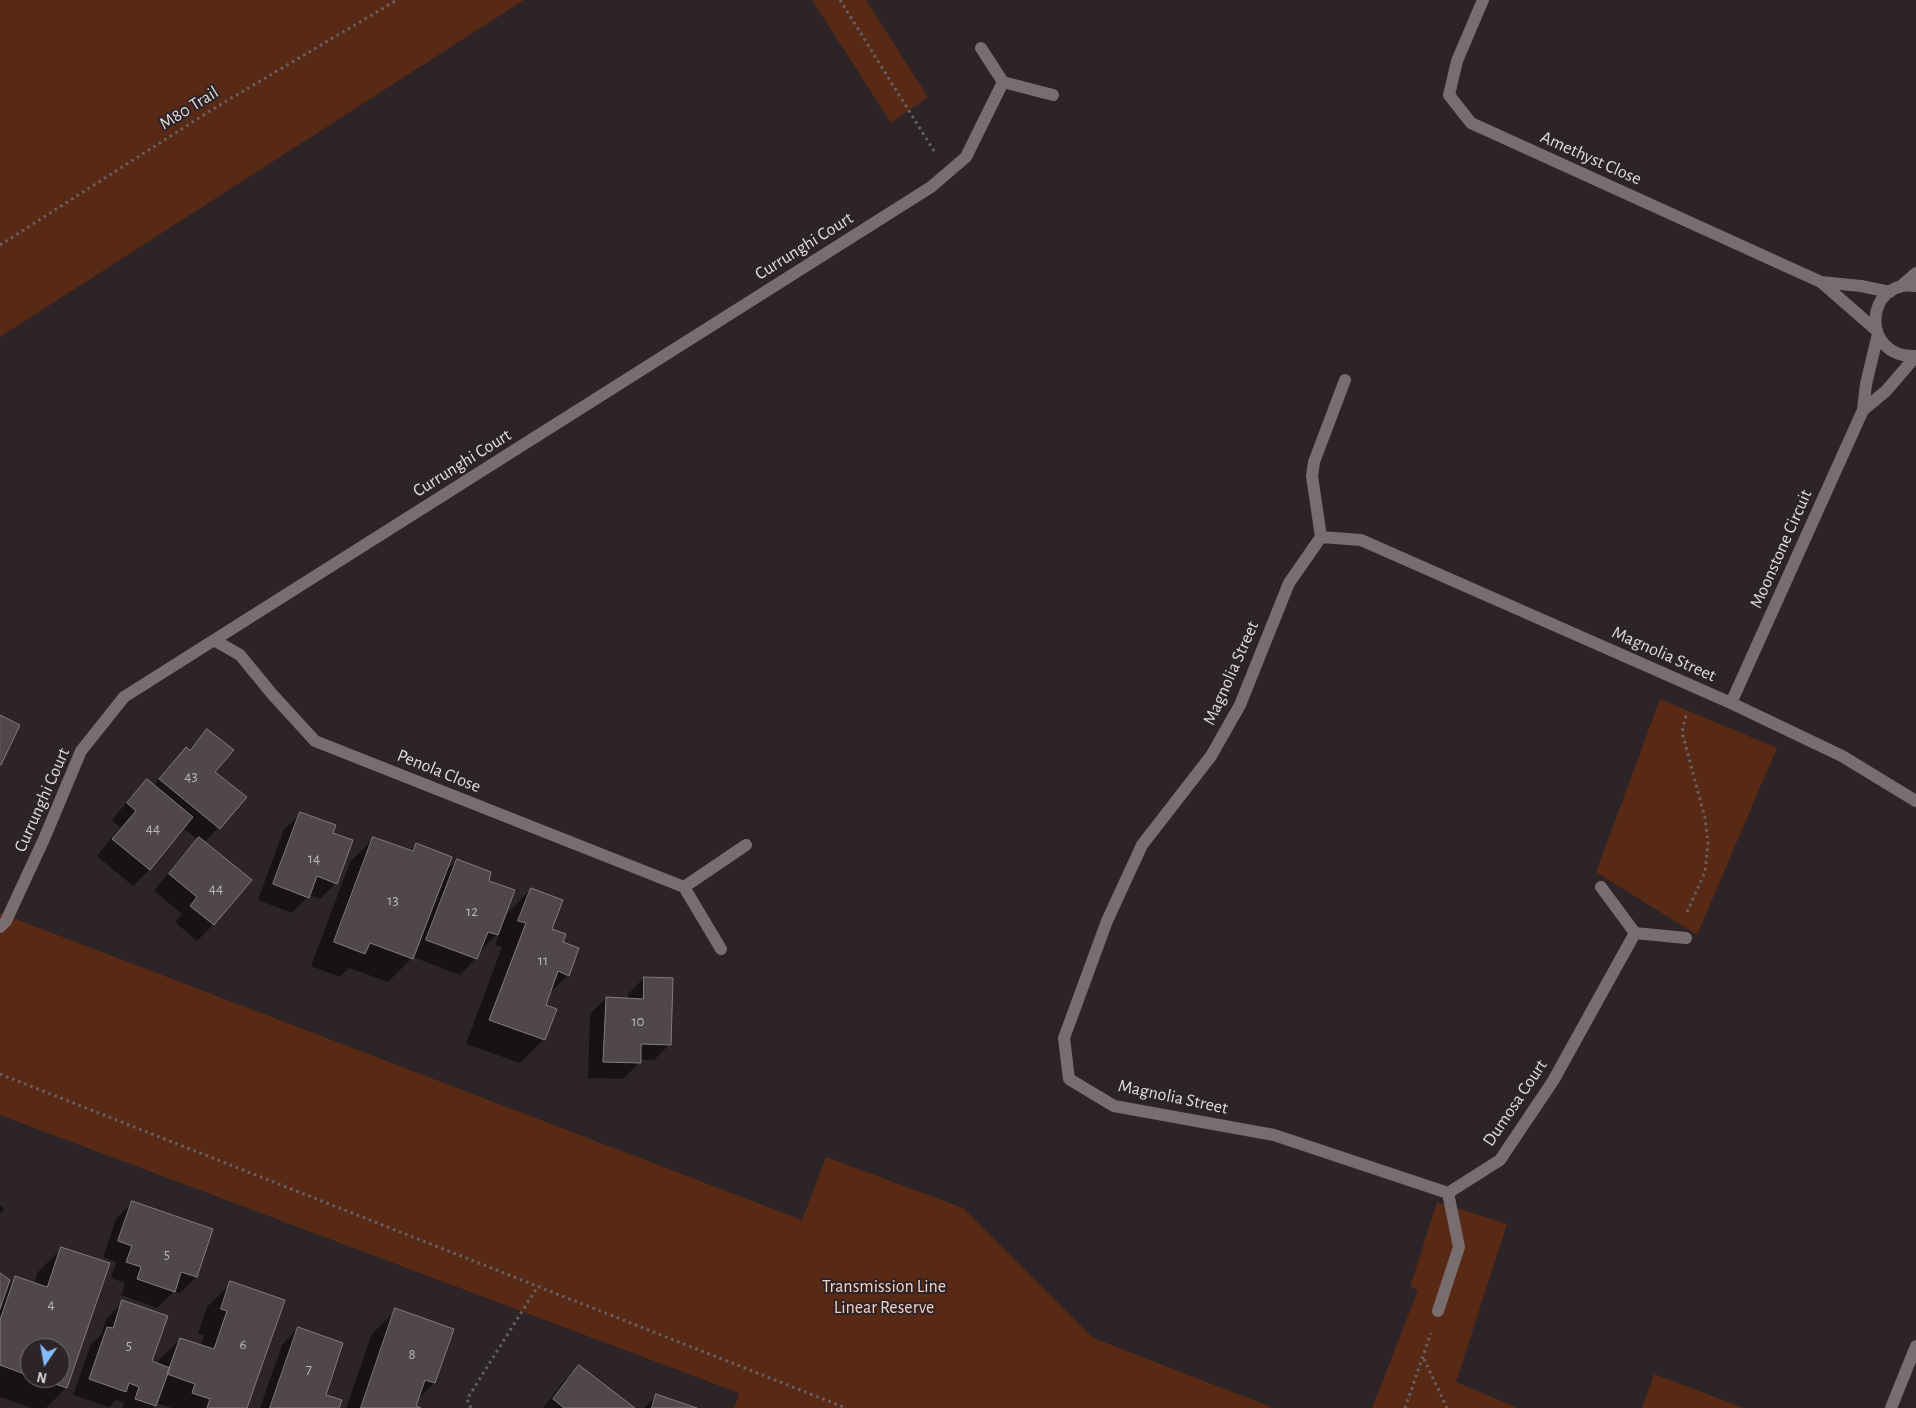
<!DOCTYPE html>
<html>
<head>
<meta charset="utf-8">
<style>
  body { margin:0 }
  #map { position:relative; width:1916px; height:1408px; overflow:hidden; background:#2c2426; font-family:"Alegreya Sans",sans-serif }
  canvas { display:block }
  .north { position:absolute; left:20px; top:1338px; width:50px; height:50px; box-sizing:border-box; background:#2c2426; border:1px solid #746d6f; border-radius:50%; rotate:192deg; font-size:14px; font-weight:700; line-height:20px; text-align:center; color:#e1dbdc }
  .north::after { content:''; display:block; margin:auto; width:18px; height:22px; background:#85bbfb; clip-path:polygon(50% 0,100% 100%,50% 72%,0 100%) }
</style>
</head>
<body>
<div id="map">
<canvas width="1916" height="1408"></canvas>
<div class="north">N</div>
</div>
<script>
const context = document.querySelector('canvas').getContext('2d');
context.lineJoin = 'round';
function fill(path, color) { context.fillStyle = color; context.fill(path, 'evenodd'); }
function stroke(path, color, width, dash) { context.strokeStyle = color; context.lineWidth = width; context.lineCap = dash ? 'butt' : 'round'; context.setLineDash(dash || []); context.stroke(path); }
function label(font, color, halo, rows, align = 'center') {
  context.font = font + ' "Alegreya Sans",sans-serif'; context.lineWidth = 4; context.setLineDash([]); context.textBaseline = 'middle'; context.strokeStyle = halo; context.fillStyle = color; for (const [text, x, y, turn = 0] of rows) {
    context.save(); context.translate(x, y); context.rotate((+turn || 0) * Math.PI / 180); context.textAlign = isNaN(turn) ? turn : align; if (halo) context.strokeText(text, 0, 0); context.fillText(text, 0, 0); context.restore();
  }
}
const green = new Path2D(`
  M0,0H524L0,337Z
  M812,0H866L928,97L891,123Z
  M1660,699L1777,748L1697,935L1596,872Z
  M0,913L802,1220L826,1157L963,1208L1093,1338L1274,1408H734L739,1393L0,1115Z
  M1437,1202L1507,1224L1456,1382L1518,1408H1372L1418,1290L1410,1287Z
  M1654,1374L1744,1408H1642Z`);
const shadow = new Path2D(`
  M207,730L214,772L245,798L204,843L250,880L213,925L197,941L175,922L182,914L154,891L183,855L198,840L183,828L149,870L133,886L97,856L120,827L112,820L131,797L147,781L153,786L170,765L186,749L188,750Z
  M301,813L332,834L336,883L320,899L309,895L292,913L258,900L284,829Z
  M374,838L409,851L416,845L444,873L457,860L487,882L504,917L531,889L550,930L561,943L568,975L548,995L544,1006V1039L520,1063L466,1044L502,947L495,945L500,931L481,951L479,950L476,958L460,975L413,957L388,982L349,968L340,977L311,966L350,862Z
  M644,978L670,1044L654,1060H639V1063L623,1079L588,1078L590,1014L606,998L628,999V994Z
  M132,1203L196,1277L180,1293L174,1291L157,1308L121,1295L125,1283L111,1278L116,1262L103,1257L116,1219Z
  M0,1205L4,1208L0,1214Z
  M62,1248L66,1388L46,1408H32L0,1397V1274L7,1286L15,1278L34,1284L38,1272ZM30,1348H60V1378H30Z
  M231,1283L246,1408H172L156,1403L153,1408H122L124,1403L116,1400L109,1407L73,1395L91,1344L101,1335L107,1318L123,1302L150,1362L156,1363L180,1339L200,1346L204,1335L198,1333L207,1307Z
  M396,1310L434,1383L417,1400L414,1407L417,1408H346L372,1334Z
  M298,1328L324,1395L338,1408H260L282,1345Z
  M579,1366L633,1408H543L563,1382Z
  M657,1395L693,1408H644Z`);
const building = new Path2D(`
  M0,715L20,725L1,765H0Z
  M207,729L234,750L215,772L247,797L220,829L159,779L186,747L190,750Z
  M147,779L193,817L150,870L112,839L136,811L127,803Z
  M300,812L336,825L333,833L353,840L337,884L317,876L309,898L273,884Z
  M199,837L252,880L214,925L190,906L197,897L169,874Z
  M373,837L413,851L416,843L452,857L413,959L370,943L365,954L334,942Z
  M457,859L491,872L489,881L515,890L498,935L488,932L477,959L426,940Z
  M531,888L563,900L552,929L566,934L563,942L579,948L569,976L558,971L546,1005L557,1009L545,1040L489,1020L526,923L518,921Z
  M644,977L673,978L671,1045L641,1044V1063L603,1062L606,997L643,999Z
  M132,1201L213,1229L197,1277L181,1272L175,1292L137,1279L141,1267L126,1262L132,1246L118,1241Z
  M61,1247L110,1263L67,1388L37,1378H60V1348H30V1376L0,1365V1320L15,1276L47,1287Z
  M0,1273L10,1280L0,1309Z
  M230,1281L285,1300L247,1408H207L210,1399L192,1393L195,1384L167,1374L180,1338L214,1349L227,1311L221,1309Z
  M122,1300L168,1316L152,1361L170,1368L156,1406L135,1399L139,1387L129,1383L126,1392L89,1379L107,1327L113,1328Z
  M395,1308L454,1329L435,1383L425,1380L416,1406L421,1408H361Z
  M298,1327L343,1343L326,1395L342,1400L339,1408H270Z
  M579,1365L635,1408H564L553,1399Z
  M656,1394L697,1408H652Z`);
const path = new Path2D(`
  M840,0L934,151
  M0,245L213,109L397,0
  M1687,912L1705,872L1708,843L1705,818L1682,732L1687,712
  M0,1074L846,1408
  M1424,1359L1447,1408
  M471,1408L467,1399L538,1286
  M1405,1408L1431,1333`);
const minor = new Path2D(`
  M1483,0L1457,61L1449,95L1471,123L1821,282L1876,330
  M981,48L1003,82L1053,95
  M1821,282L1861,286L1890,292
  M1916,286C1865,278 1859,358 1916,356
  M1900,287L1916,273
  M1863,410L1886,391L1916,356
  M1321,537L1312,476L1314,462L1345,380
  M214,640L240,655L272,694L315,741L684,887
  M1731,703L1863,410L1866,384L1878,334
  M1601,887L1635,933L1686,938
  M0,927L6,921L44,839L81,751L124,697L931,187L966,157L1003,82
  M721,949L684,887L746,845
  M1448,1193L1274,1135L1114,1106L1069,1079L1064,1038L1107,921L1142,845L1211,756L1240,705L1289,583L1321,537L1361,540L1731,703L1842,756L1916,801
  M1448,1193L1500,1160L1553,1081L1635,933
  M1438,1311L1459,1247L1448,1193
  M1891,1408L1916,1346`);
const numberNames = [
  ["43",191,776],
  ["44",153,828],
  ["14",314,858],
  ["44",216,888],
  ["13",393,900],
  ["12",472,911],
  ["11",543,960],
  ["10",638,1021],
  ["5",167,1254],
  ["4",51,1304],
  ["6",243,1344],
  ["5",129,1345],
  ["8",412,1354],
  ["7",309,1369]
];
const streetNames = [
  ["M80 Trail",189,108,-32],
  ["Amethyst Close",1591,158,24],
  ["Currunghi Court",804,246,-32],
  ["Currunghi Court",462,463,-32],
  ["Moonstone Circuit",1781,549,-66],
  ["Magnolia Street",1664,654,24],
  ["Magnolia Street",1231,673,-66],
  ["Penola Close",439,771,22],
  ["Currunghi Court",42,800,-66],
  ["Magnolia Street",1173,1097,12],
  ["Dumosa Court",1515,1103,-56]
];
const parkNames = [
  ["Transmission Line",884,1287],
  ["Linear Reserve",884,1308]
];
fill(green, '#582915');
fill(shadow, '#0007');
fill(building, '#4f474c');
stroke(building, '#847b81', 1);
stroke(path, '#686163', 3, [2.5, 4]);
stroke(minor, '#786e70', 12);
label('15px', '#bcb6b8', null, numberNames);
label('18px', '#e1dbdc', '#2c2426', streetNames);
label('18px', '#fbd0bf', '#2c2426', parkNames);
</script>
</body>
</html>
